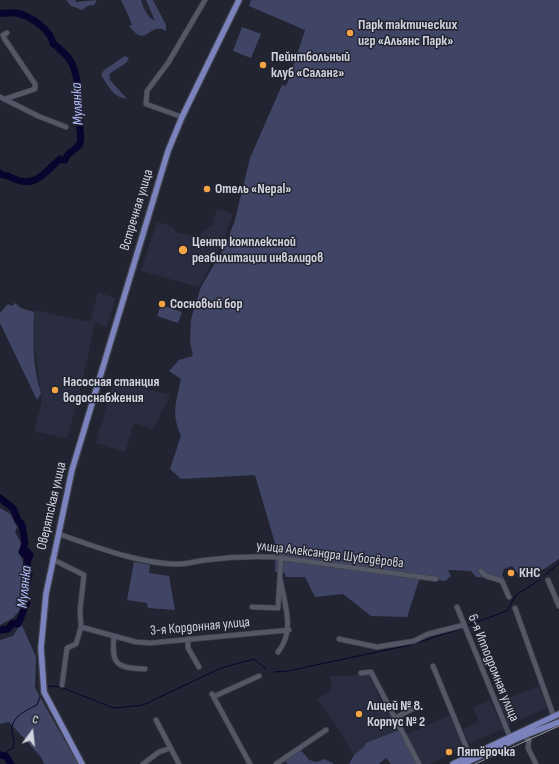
<!DOCTYPE html>
<html>
<head>
<meta charset="utf-8">
<style>
  body { margin:0 }
  #map { position:relative; width:559px; height:764px; overflow:hidden; background:#222431; font-family:"Sofia Sans Condensed",sans-serif }
  canvas { display:block }
  .north { position:absolute; left:12px; top:712px; width:40px; height:40px; -webkit-text-stroke:3px #222431; paint-order:stroke; rotate:15deg; font-size:11px; font-weight:700; line-height:16px; text-align:center; color:#d2d4dd }
  .north::after { content:''; display:block; margin:auto; width:14px; height:18px; background:#d2d4dd; clip-path:polygon(50% 0,100% 100%,50% 72%,0 100%) }
</style>
</head>
<body>
<div id="map">
<canvas width="559" height="764"></canvas>
<div class="north">С</div>
</div>
<script>
const context = document.querySelector('canvas').getContext('2d');
context.lineJoin = 'round';
function fill(path, color) { context.fillStyle = color; context.fill(path, 'evenodd'); }
function stroke(path, color, width, dash) { context.strokeStyle = color; context.lineWidth = width; context.lineCap = dash ? 'butt' : 'round'; context.setLineDash(dash || []); context.stroke(path); }
function label(font, color, halo, rows, align = 'center') {
  context.font = font + ' "Sofia Sans Condensed",sans-serif'; context.lineWidth = 3; context.setLineDash([]); context.textBaseline = 'middle'; context.strokeStyle = halo; context.fillStyle = color; for (const [text, x, y, turn = 0] of rows) {
    context.save(); context.translate(x, y); context.rotate((+turn || 0) * Math.PI / 180); context.textAlign = isNaN(turn) ? turn : align; if (halo) context.strokeText(text, 0, 0); context.fillText(text, 0, 0); context.restore();
  }
}
const built = new Path2D(`
  M217,209L233,214L222,244L199,287L141,271L157,221L174,228L175,232L200,238L202,230L206,231L207,227L212,226Z
  M98,292L115,298L107,327L95,323L82,383L67,439L34,431L42,401L35,351L33,350L34,310L90,322Z
  M114,380L170,395L153,429L134,423L125,452L96,443Z
  M369,675L382,704L384,703L399,730L366,743L365,746L354,755L338,728L317,699L331,690L330,676Z
  M539,686L547,708L508,725L500,701Z
  M490,701L503,728L470,744L463,729L479,722L473,707Z
  M450,715L463,747L430,764H421L406,735Z`);
const green = new Path2D(`
  M66,0H75L76,2L97,0L94,5L87,6L82,10L71,6Z
  M121,0H141C144,9 146,16 155,21L146,0H153L166,25V31C148,21 147,50 129,26L132,25C129,16 125,9 121,0Z
  M251,0H559V559L544,569L521,577L512,566L504,569L502,575L504,579L476,577L471,571L448,570L451,576L445,581L422,577L419,580L407,617L371,616L343,594L315,597L305,577H286L284,572H275L276,550H277L255,475L181,479L170,469L181,436C171,413 176,403 181,379L169,371L179,360L193,356L190,341L191,319L201,287L225,246L235,220L250,158L282,85L286,86L288,82L305,30L249,6Z
  M242,27L261,34L251,58L233,51Z
  M125,56L129,58L126,63L109,74L110,80L127,99C113,97 108,86 101,75L104,70Z
  M15,303L21,308L34,312C33,340 32,366 41,393L37,400L0,323V313L8,304L12,306Z
  M161,305L182,312L178,323L157,316Z
  M0,508L10,514L17,527L15,532L21,543V556L24,566L22,571L25,584L22,594L23,603L19,611L13,618L0,625Z
  M134,562L150,565L149,573L169,576L175,610L148,608L147,603L127,600Z
  M21,623L36,657L35,688L78,764H44L41,757L9,722L0,724V640L13,636Z
  M399,730L418,764H391L386,758L379,764H349L354,755L365,746L366,743Z
  M301,750L309,760L317,762L325,759L334,764H288L285,761Z`);
const stream = new Path2D(`
  M545,575L559,563
  M466,626L507,611L516,595L541,579
  M274,672L288,671L410,645L463,628
  M48,686L60,687L114,708L143,705L221,668L254,659L266,669
  M4,755L7,751L13,748C15,739 14,741 12,733C10,717 25,711 37,705L40,697`);
const river = new Path2D(`
  M0,13C5,14 11,12 16,13C30,15 52,31 53,44C58,45 58,49 63,52C82,68 77,101 80,123C79,130 82,137 80,143C77,150 67,152 65,160L60,159C41,176 34,190 8,176C5,175 3,176 0,173
  M0,498L13,508L18,520L22,525L25,543L22,552L24,554L27,551L30,555L27,562L29,575L25,591L27,602L18,624L13,623L8,629L0,630
  M0,755L6,756L11,764`);
const minor = new Path2D(`
  M0,97L38,116L66,127
  M5,99L35,89V84L4,38L3,35L7,33
  M182,117L146,104L147,91L168,63L205,0
  M58,534C95,546 133,562 173,564C185,565 195,561 206,560C229,557 251,556 274,557L436,579
  M52,559L84,575L80,610L81,627L76,644L67,648L62,685
  M481,571L486,576L502,581L509,597
  M548,580L559,606
  M252,607L278,608L281,558
  M457,607L510,737
  M515,608L554,717
  M81,627L136,642L150,643L289,630
  M114,636C111,665 117,668 145,669
  M188,639V648L199,667
  M339,639L377,647L414,641L428,634L464,625
  M278,652C296,630 284,603 280,578
  M433,666L470,756
  M361,673L371,672L419,764
  M212,694L250,764
  M215,696L259,676
  M395,718L418,706
  M156,720L179,764
  M523,736L529,740L528,748L536,764
  M143,764L159,752L171,748
  M276,764L326,730`);
const major = new Path2D(`
  M82,764L44,692L41,648L46,594L72,470L168,151L182,117L239,0
  M453,764L559,714
  M463,764L523,736L559,722`);
const tram = new Path2D(`
  M475,764L559,726`);
const markers = [
  [350,33,4,"#f4a444"],
  [263,65,4,"#f4a444"],
  [207,189,4,"#f4a444"],
  [183,250,5,"#f4a444"],
  [162,304,4,"#f4a444"],
  [55,390,4,"#f4a444"],
  [511,573,4,"#f4a444"],
  [359,714,4,"#f4a444"],
  [449,752,4,"#f4a444"]
];
const poiNames = [
  ["Парк тактических",358,25],
  ["игр «Альянс Парк»",358,41],
  ["Пейнтбольный",271,57],
  ["клуб «Саланг»",271,73],
  ["Отель «Nepal»",215,189],
  ["Центр комплексной",192,242],
  ["реабилитации инвалидов",192,258],
  ["Сосновый бор",170,304],
  ["Насосная станция",63,382],
  ["водоснабжения",63,398],
  ["КНС",519,573],
  ["Лицей № 8.",367,706],
  ["Корпус № 2",367,722],
  ["Пятёрочка",457,752]
];
const streetNames = [
  ["Встречная улица",137,210,-73],
  ["Оверятская улица",52,506,-77],
  ["улица Александра Шубодёрова",330,555,7],
  ["3-я Кордонная улица",200,627,-5],
  ["6-я Ипподромная улица",493,668,68]
];
const waterNames = [
  ["Мулянка",78,104,-93],
  ["Мулянка",25,587,-84]
];
fill(built, '#2a2d3f');
fill(green, '#404566');
stroke(stream, '#08042e', 1);
stroke(river, '#08042e', 7);
stroke(minor, '#3f414b', 6);
stroke(major, '#3f414b', 8);
stroke(minor, '#545765', 4.5);
stroke(major, '#7a83be', 5.5);
stroke(tram, '#9496a1', 1);
for (const [x, y, r, color] of markers) { const dot = new Path2D(); dot.arc(x, y, r, 0, 2 * Math.PI); context.fillStyle = color; context.fill(dot); stroke(dot, '#222431', 1.5); }
label('bold 14px', '#d2d4dd', '#222431', poiNames, 'left');
label('14px', '#d2d4dd', '#222431', streetNames);
label('italic 15px', '#b4befd', '#222431', waterNames);
</script>
</body>
</html>
